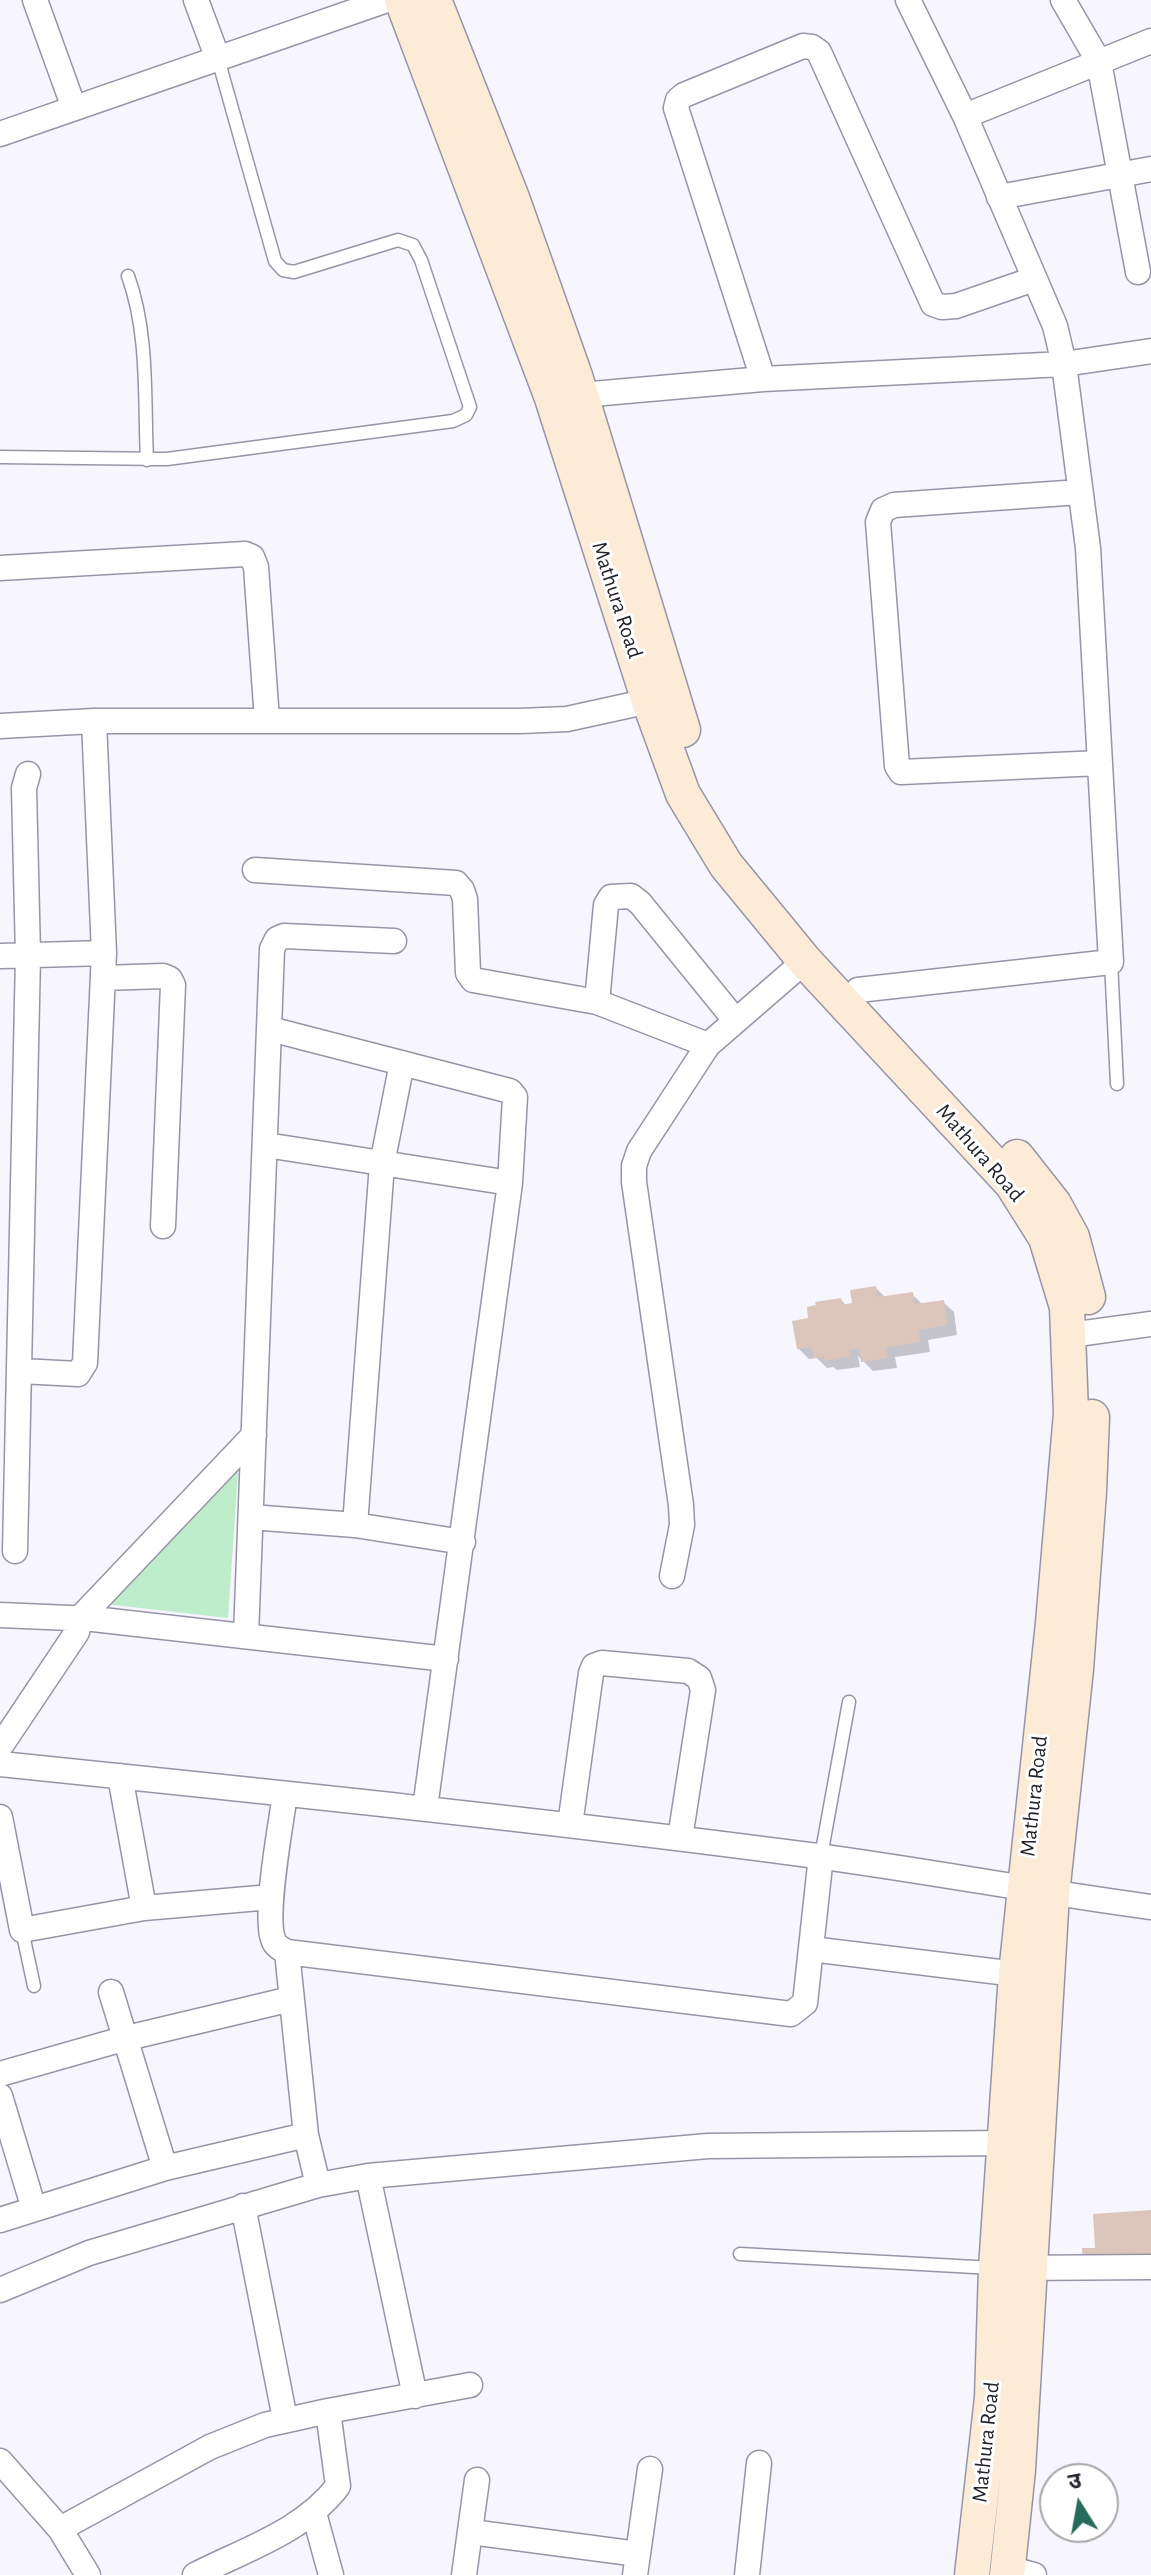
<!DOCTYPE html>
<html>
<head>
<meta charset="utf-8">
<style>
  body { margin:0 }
  #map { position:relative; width:1151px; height:2575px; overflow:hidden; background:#f7f5fe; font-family:"Alegreya Sans","Noto Sans Devanagari",sans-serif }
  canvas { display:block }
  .north { position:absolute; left:1039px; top:2463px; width:80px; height:80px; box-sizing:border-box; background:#fff; border:2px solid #a7a7aa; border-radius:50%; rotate:349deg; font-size:22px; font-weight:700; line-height:32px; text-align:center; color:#24222a }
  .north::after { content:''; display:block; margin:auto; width:28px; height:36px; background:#276b5c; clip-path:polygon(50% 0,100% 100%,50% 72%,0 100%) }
</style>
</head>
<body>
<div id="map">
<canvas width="1151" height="2575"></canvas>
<div class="north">उ</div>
</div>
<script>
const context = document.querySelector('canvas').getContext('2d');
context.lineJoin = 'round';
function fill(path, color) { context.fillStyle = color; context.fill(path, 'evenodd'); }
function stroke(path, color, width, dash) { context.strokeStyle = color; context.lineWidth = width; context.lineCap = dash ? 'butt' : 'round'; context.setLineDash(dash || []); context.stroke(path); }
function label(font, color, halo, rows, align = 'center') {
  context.font = font + ' "Alegreya Sans",sans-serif'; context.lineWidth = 6; context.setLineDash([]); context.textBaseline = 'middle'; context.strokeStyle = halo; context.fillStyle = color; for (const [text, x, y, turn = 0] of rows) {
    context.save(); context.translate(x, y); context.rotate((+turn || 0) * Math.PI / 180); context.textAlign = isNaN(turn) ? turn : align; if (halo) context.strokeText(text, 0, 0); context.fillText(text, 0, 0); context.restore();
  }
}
const green = new Path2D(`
  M233,1470L238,1472L228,1618L105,1604Z`);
const shadow = new Path2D(`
  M876,1288L886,1298L912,1294L923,1305L943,1302L954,1312L957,1335L928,1340L930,1352L895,1357L897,1368L873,1371L858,1356L860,1367L837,1370L833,1367L827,1368L817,1358L809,1359L798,1348L818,1307L841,1300L847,1306L854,1305Z`);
const building = new Path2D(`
  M876,1286L878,1297L913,1292L915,1304L944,1300L947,1325L918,1330L920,1342L886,1347L887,1358L861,1362L859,1349L849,1350L850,1357L824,1361V1357L814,1358L812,1347L797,1349L792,1321L808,1318L807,1307L816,1305L815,1302L841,1298L842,1305L852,1303L850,1290Z
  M1151,2210V2262L1083,2263L1082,2248H1095L1093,2214Z`);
const service = new Path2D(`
  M128,276C149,334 144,399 147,460
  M0,457L167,459L453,421L466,415L470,407L421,260L413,245L398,240L294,272L283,270L275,261L218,59
  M1111,962L1117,1084
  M821,1856L849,1702
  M22,1930L34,1986
  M740,2254L993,2268`);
const minor = new Path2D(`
  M35,0L74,108
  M196,0L218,59
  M1063,0L1099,62L1138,272
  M965,116L1151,41
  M0,134L387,0
  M999,197L1151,169
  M763,379L676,108L678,100L684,95L803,46L812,47L819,52L933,304L942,307L956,306L1034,279
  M581,395L763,379L1064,364L1055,326L965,116L908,0
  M1080,492L894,505L883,510L878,522L897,766L901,772L1100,763
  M0,568L245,554L252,557L256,567L267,720
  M0,726L94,721H520L567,719L649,701
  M255,870L456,883L462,890L465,899L468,973L473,980L597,1002L708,1045
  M0,956L104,953
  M103,978L163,976L170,979L173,985L163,1226
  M858,990L1111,962L1088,548L1064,364L1151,351
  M597,1002L606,905L611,897L631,896L640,903L735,1020
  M270,1029L510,1091L515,1097L510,1183L425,1808
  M266,1145L510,1183
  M1070,1335L1151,1324
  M21,1371L78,1374L85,1363L104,953L94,721
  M251,1517L355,1525L382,1164L402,1063
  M355,1525L463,1542
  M15,1551L28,956L24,788L28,774
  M672,1576L682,1525L681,1505L634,1182V1166L639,1151L708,1045L805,961
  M0,1615L93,1619L446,1659
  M246,1636L272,949L277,939L284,936L394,941
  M0,1747L77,1632L80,1618L254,1435
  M0,1764C272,1792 545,1820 817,1856C928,1871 1039,1892 1151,1907
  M120,1776L144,1908
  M285,1794C281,1824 264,1914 273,1939C275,1946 281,1949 287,1952L791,2014L805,2003L821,1856
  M0,1817L22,1930L144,1908L271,1897
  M570,1825L591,1673L594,1666L602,1663L688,1671L699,1678L703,1690L680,1838
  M811,1949L1016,1974
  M287,1952L306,2135L318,2185L368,2176L708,2146L1005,2143
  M111,1992L165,2168
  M0,2074L123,2039L291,1999
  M0,2096L34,2209
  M368,2176L415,2396
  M243,2206L285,2419
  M0,2220L165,2168L306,2135
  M1014,2268L1151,2267
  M0,2290L89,2253L318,2185
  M0,2461L60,2529L88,2575
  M314,2513L331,2575
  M60,2529L210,2447L265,2425L328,2411
  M471,2532L638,2554
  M1008,2568L1034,2575
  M195,2575C244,2550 304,2531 338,2486L328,2411L470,2385
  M464,2575L477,2480
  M635,2575L650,2469
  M747,2575L759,2463`);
const secondary = new Path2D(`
  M402,0L552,398L649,701L683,794L726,865L805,961L1012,1184L1046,1238L1067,1307L1071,1413L1053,1623L1016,1974L996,2268L992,2398L972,2575
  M434,0L512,198L575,376L683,730
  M1017,1157L1054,1204L1072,1237L1088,1297
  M1007,2575L1018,2470L1052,1894L1076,1669L1089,1492L1092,1417`);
const streetNames = [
  ["Mathura Road",617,600,72],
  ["Mathura Road",980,1153,49],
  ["Mathura Road",1034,1796,-84],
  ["Mathura Road",986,2442,-84]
];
fill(green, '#beedcb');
fill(shadow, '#0003');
fill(building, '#dcc5ba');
stroke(service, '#9894a8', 15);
stroke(minor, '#9894a8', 27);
stroke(secondary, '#9894a8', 37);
stroke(service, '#fff', 12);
stroke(minor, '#fff', 24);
stroke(secondary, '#fcebd6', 34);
label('22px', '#24222a', '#fff', streetNames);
</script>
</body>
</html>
